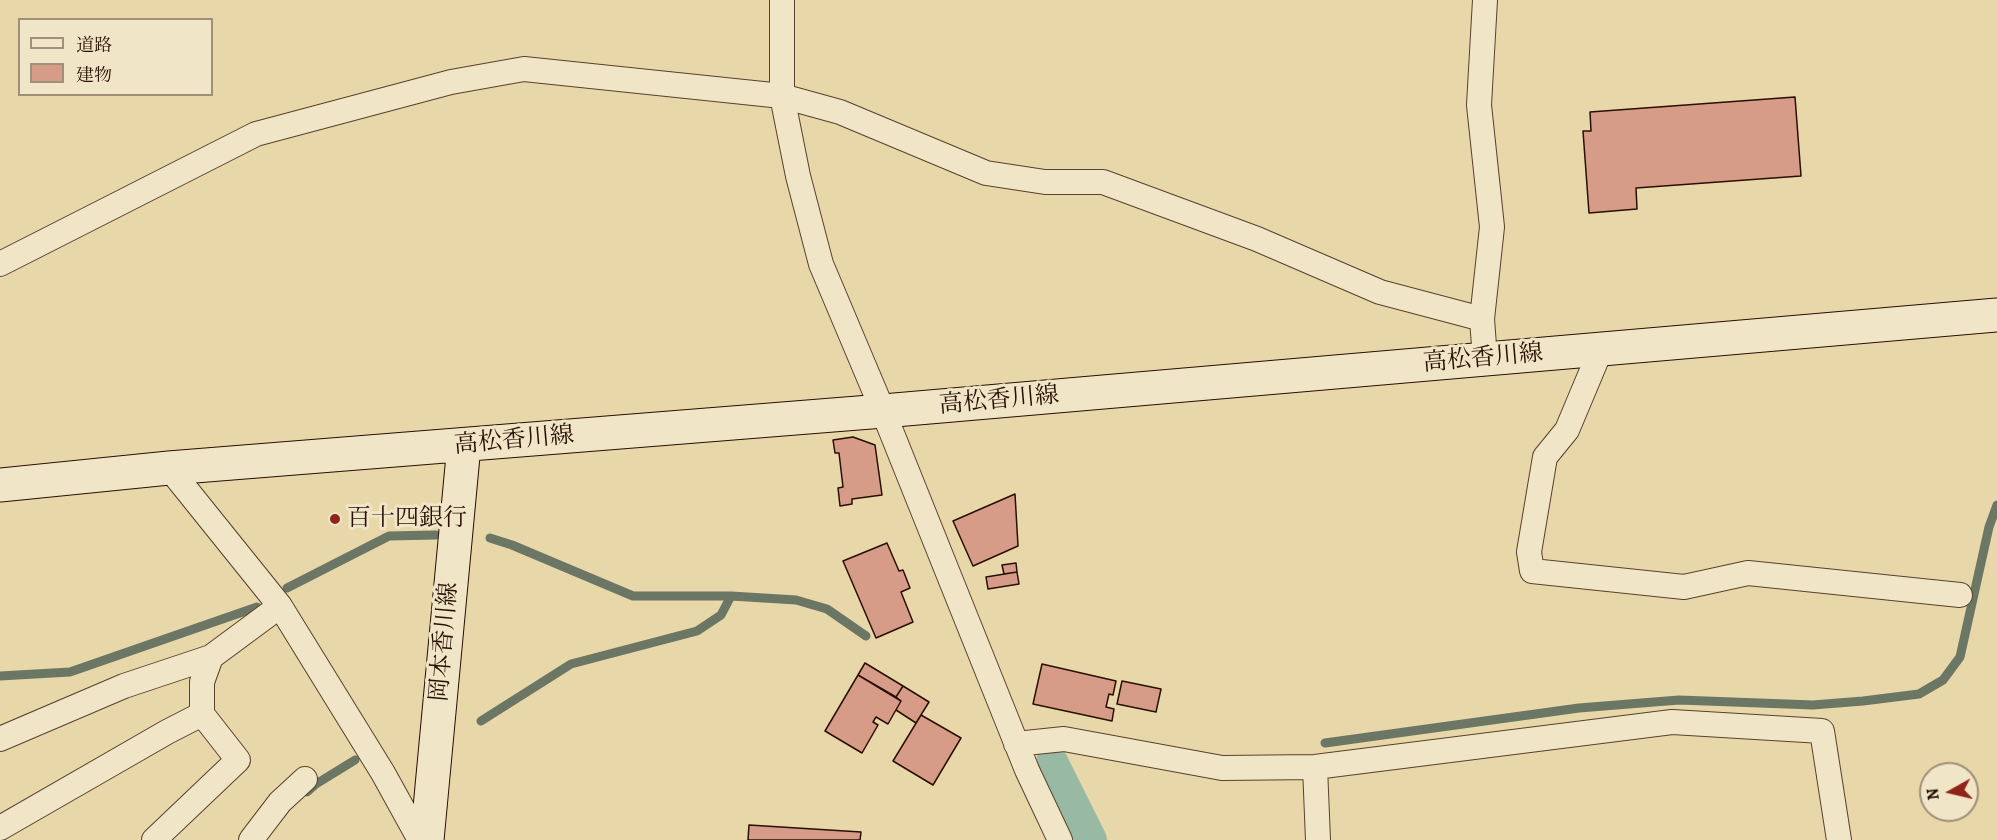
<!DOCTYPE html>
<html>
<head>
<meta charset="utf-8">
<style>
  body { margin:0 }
  #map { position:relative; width:1997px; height:840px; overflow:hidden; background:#e8d7a9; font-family:Alegreya,"Noto Serif JP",serif }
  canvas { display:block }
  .legend { position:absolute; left:18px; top:18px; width:195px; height:78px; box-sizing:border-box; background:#f0e5c7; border:2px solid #a08f79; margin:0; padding:8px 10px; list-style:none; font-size:18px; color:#280f04 }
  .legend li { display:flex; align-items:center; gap:12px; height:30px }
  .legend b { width:30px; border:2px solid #a08f79 }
  .north { position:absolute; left:1919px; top:762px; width:60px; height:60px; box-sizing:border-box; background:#f0e5c7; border:2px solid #a08f79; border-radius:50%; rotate:262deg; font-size:16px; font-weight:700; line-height:24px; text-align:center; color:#280f04 }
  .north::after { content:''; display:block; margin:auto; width:21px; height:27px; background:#8f2418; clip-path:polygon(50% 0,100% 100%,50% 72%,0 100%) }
</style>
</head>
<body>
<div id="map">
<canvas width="1997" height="840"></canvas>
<ul class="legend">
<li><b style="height:8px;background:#f0e5c7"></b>道路</li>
<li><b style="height:16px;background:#d79c87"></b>建物</li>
</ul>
<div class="north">N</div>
</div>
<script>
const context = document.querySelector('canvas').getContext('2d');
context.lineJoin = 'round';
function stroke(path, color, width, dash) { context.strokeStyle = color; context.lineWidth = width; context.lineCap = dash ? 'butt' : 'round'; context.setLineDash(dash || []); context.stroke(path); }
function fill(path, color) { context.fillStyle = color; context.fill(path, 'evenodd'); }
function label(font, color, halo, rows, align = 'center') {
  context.font = font + ' Alegreya,"Noto Serif JP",serif'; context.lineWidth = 6; context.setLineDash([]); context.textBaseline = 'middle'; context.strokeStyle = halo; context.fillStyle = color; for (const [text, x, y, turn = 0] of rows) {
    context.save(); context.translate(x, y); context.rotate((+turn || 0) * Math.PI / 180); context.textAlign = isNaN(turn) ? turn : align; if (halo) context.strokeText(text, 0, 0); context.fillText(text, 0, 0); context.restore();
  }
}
const stream = new Path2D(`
  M490,538L512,545L633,596H731L796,600L827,609L866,636
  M287,588L389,536L436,535
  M0,676L70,672L257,607
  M481,721L571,664L697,631L721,615L731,596
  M1325,743L1579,708L1679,700L1813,705L1863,701L1919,694L1943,680L1960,657L1989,527L1997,505
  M307,792L316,784L355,760`);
const canal = new Path2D(`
  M1052,762L1091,840`);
const building = new Path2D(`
  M1795,97L1801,176L1636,188L1637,209L1589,213L1583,131H1591L1590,112Z
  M853,437L875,445L882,495L852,499V504L840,506L838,488L843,487L839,453H835L833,440Z
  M1015,494L1018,546L973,566L953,521Z
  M887,543L899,571L903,570L910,588L901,592L913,622L876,638L843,561Z
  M1016,563L1017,572L1004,574L1002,565Z
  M1017,572L1019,584L988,589L986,577Z
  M865,663L903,686L896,697L858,675Z
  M1042,664L1116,681L1113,695L1109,694L1106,707L1114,709L1112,721L1033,704Z
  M858,675L901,701L888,724L876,717L873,722L878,725L862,753L825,731Z
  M1122,681L1161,689L1156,712L1117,704Z
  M903,686L929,702L916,723L896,710L901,701L896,697Z
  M921,715L961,738L933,785L893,761Z
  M749,825L861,832L860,840H748Z`);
const street = new Path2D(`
  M782,0V96L798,176L821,264L883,411L1027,770L1060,840
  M0,264L256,134L451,82L524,69L782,96L840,112L986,173L1045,182H1103L1257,239L1380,292L1482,319
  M1601,349L1567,430L1545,457L1529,552L1532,571L1684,587L1748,573L1960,595
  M1485,359L1482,319L1492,227L1479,105L1485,0
  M169,468L280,606L383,773L420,840
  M0,739L124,686L211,657L280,606
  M1016,744L1064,739L1222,768L1315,767L1672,722L1822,731L1839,840
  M1315,767L1318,840
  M0,828L167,732L202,714V682L211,657
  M154,840L238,760L202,714
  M251,840L280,802L305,779`);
const secondary = new Path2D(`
  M0,485L169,468L883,411L1997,315
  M427,840L464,445`);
const markers = [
  [335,519,6,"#8f2418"]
];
const streetNames = [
  ["高松香川線",1483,359,-5],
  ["高松香川線",999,401,-5],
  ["高松香川線",514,441,-5],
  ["岡本香川線",445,642,-85]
];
const poiNames = [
  ["百十四銀行",347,519]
];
stroke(stream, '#6b7665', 9);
stroke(canal, '#98baa5', 32);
fill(building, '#d79c87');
stroke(building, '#280f04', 1.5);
stroke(street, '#58412d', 26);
stroke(secondary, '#280f04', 35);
stroke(street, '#f0e5c7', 24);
stroke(secondary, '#f0e5c7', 33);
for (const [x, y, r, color] of markers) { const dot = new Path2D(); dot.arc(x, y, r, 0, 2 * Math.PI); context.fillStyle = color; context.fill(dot); stroke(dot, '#f0e5c7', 2); }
label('24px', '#280f04', '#f0e5c7', streetNames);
label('24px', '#280f04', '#f0e5c7', poiNames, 'left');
</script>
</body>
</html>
